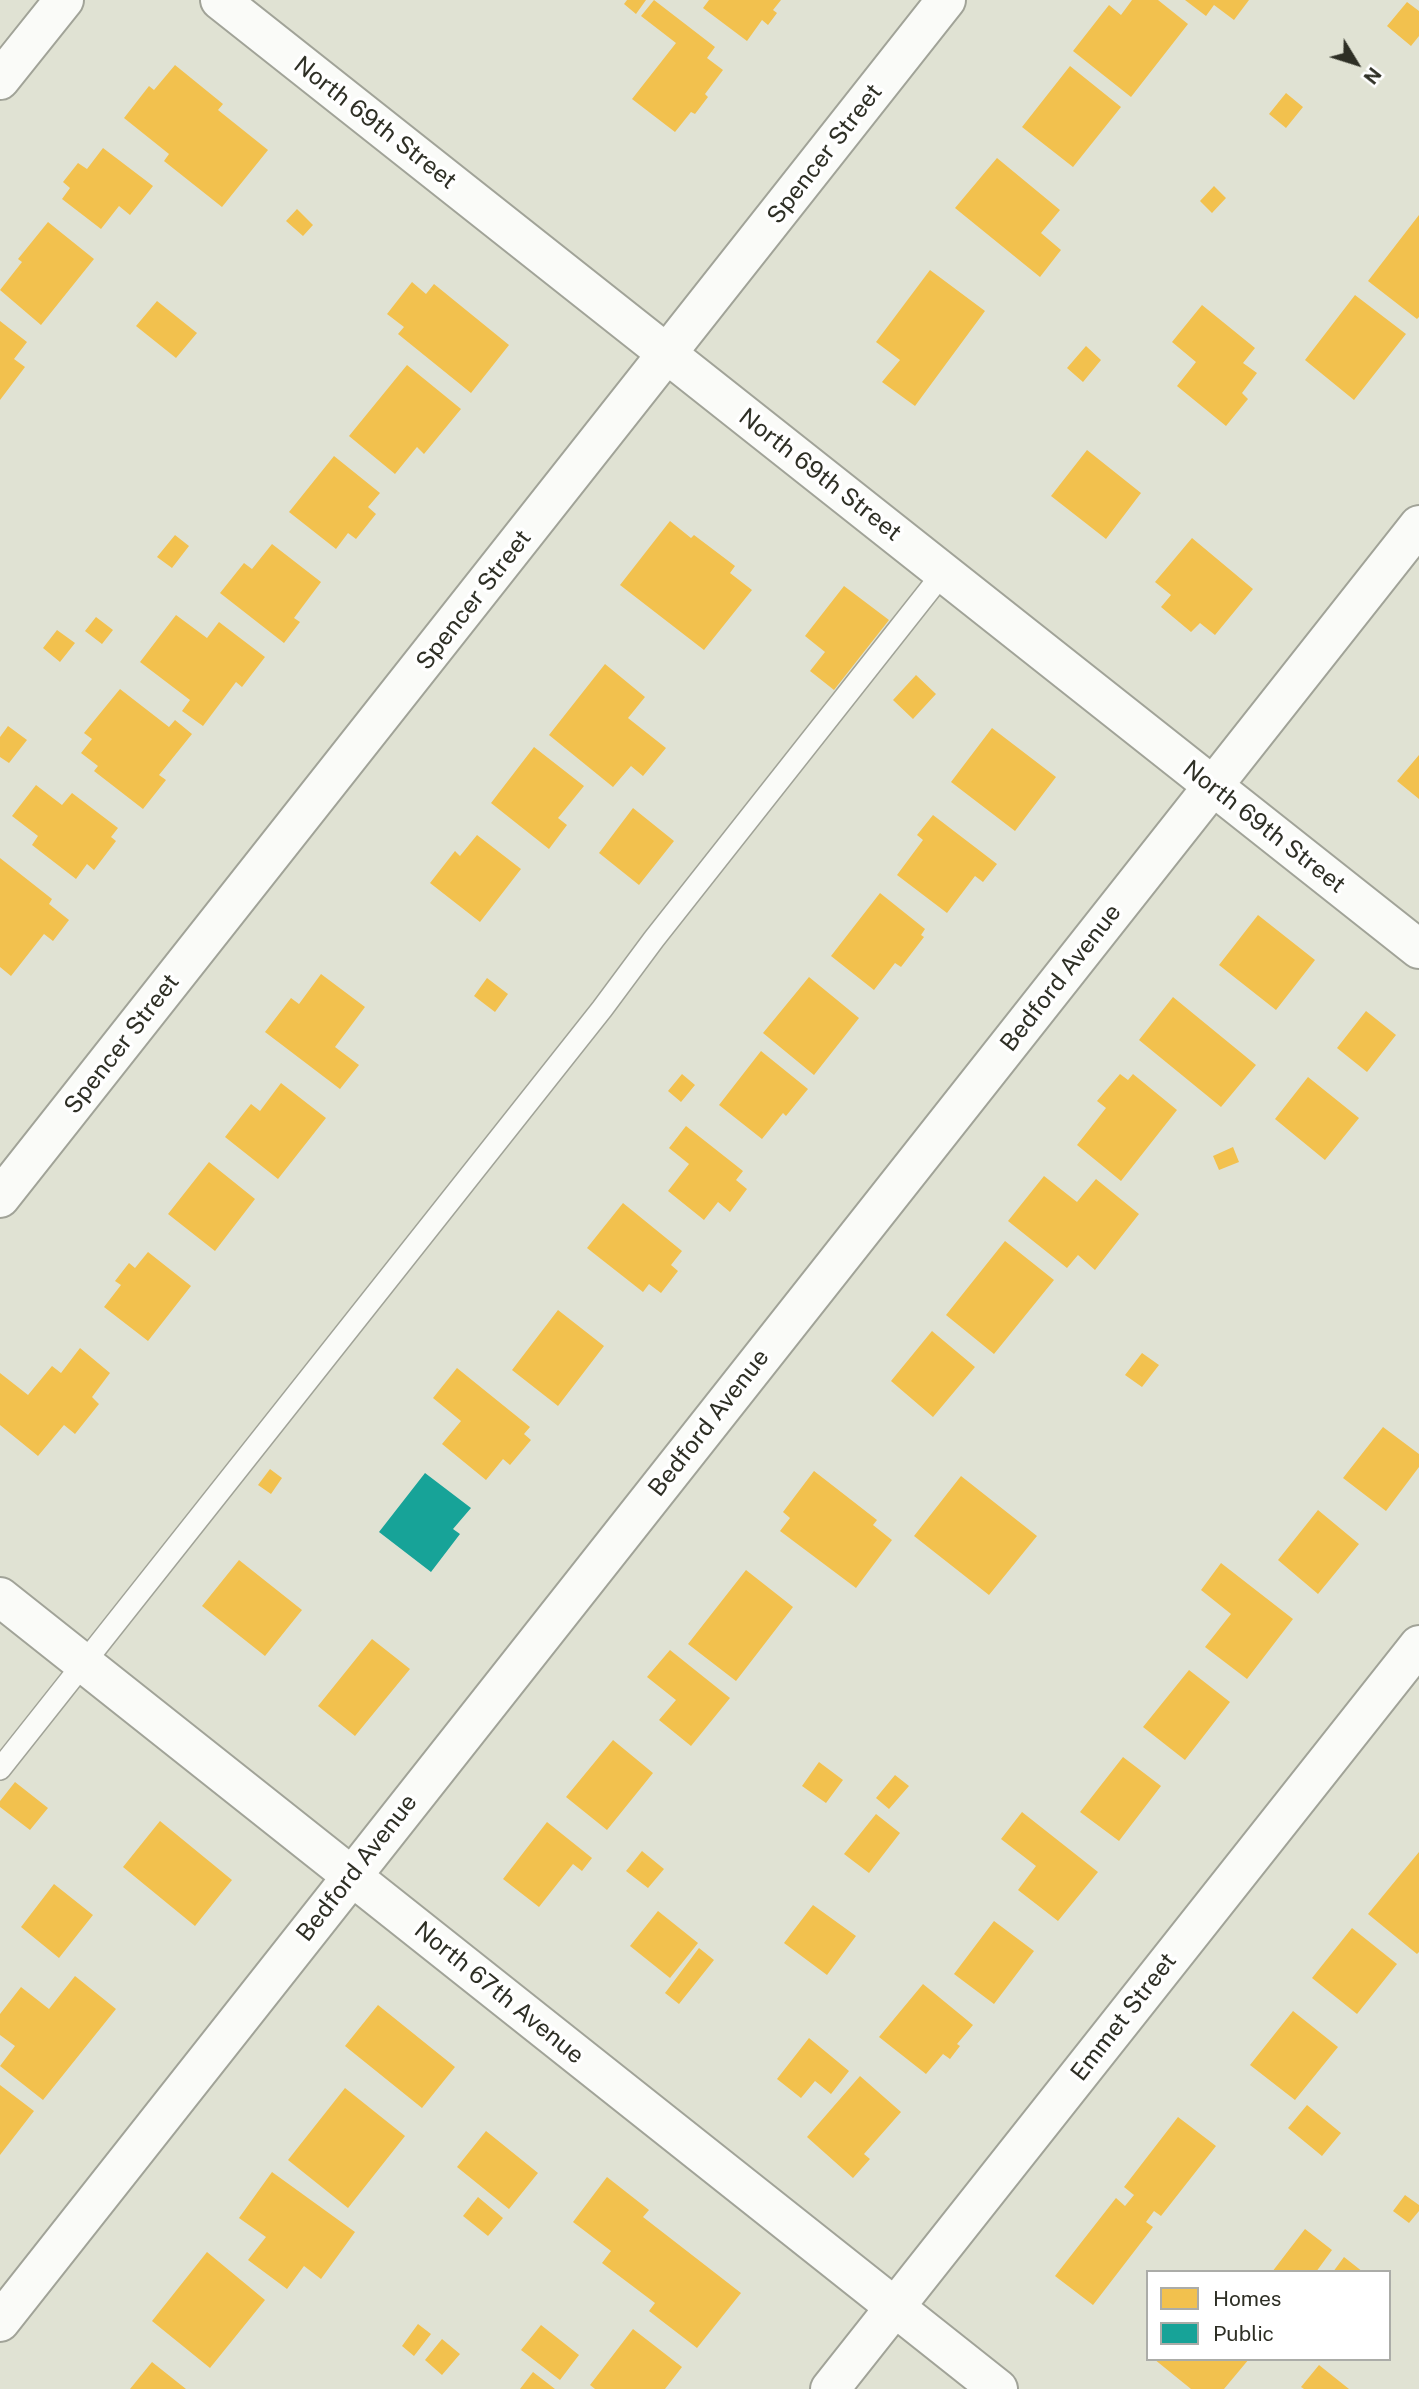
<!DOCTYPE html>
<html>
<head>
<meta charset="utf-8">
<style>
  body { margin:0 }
  #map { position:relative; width:1419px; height:2389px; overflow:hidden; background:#e0e2d3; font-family:"Public Sans",sans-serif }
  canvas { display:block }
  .legend { position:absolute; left:1146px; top:2270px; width:245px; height:91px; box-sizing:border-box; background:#fff; border:2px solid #abaca8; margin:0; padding:9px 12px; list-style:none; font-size:21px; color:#2e2f25 }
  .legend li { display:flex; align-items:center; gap:14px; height:35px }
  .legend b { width:35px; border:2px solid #abaca8 }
  .north { position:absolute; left:1321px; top:28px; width:70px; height:70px; -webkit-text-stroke:5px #fff; paint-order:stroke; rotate:128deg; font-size:19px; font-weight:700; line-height:28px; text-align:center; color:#2e2f25 }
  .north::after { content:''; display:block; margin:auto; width:24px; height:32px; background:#2e2f25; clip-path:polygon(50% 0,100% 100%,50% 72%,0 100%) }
</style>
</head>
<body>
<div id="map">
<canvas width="1419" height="2389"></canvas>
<ul class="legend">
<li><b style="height:19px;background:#f2c14e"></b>Homes</li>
<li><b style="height:19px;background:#17a398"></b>Public</li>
</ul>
<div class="north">N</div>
</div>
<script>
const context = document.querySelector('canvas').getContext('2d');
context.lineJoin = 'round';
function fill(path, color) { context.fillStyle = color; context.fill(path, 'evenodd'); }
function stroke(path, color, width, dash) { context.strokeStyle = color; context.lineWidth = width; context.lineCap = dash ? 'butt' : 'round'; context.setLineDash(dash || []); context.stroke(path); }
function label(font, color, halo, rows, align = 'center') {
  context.font = font + ' "Public Sans",sans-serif'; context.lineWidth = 7; context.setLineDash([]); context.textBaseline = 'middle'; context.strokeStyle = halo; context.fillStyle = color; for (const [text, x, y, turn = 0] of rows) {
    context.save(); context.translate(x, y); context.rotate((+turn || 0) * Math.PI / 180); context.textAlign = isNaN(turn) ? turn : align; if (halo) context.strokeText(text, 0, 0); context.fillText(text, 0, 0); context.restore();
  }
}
const homes = new Path2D(`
  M627,0H646L636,14L624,4Z
  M654,0L715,47L707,58L723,70L705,94L708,97L695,114L691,112L675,132L632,99L676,43L641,16Z
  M709,0H781L773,10L777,13L768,25L762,20L747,41L703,8Z
  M1132,0H1158L1188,24L1131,97L1073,51L1109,5L1121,15Z
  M1185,0H1249L1234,20L1214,5L1206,16Z
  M1407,2L1419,11V36L1411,46L1387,26Z
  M175,65L223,104L218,110L268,150L222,207L164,161L169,154L124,118L149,86L154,90Z
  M1070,66L1121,107L1073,167L1022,127Z
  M1286,93L1303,107L1286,128L1269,114Z
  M103,148L153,186L130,215L119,206L101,229L62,199L70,188L63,182L78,163L87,169Z
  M997,158L1060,210L1041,233L1061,250L1040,277L955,208Z
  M1214,186L1226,198L1212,213L1200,201Z
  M297,209L313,225L303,236L286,221Z
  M1419,215V317L1417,319L1368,281Z
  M48,222L94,259L41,325L0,290L22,262L18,259Z
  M930,270L985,311L915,406L882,382L900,360L876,342Z
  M412,282L426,294L434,284L509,345L471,393L398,334L404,327L387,314Z
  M1355,295L1406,334L1354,400L1305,360Z
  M157,301L197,333L176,358L136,326Z
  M1202,305L1255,348L1243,363L1257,373L1242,393L1248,399L1226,426L1177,386L1196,362L1172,342Z
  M0,321L27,342L14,359L25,367L0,400Z
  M1086,346L1101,360L1083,382L1067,368Z
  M407,365L461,409L424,454L417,447L395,474L349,436Z
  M1087,450L1141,493L1106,539L1051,496Z
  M334,456L380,493L368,507L376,514L356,539L348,533L336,549L289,512Z
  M670,521L691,538L694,535L735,566L730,573L752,590L704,650L620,585Z
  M175,535L189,546L172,568L157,557Z
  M1192,538L1253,589L1215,635L1200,623L1191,632L1161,607L1171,595L1155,582Z
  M272,544L321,582L294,618L300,622L284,643L220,593L244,563L252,569Z
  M844,586L889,620L834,690L810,671L825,652L805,636Z
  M176,615L207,638L219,622L265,657L242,687L236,682L203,726L182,711L190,700L140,662Z
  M96,617L113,630L102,644L85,631Z
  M57,630L75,643L60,662L43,648Z
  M605,664L645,697L628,718L666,748L643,776L631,766L613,787L549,735Z
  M916,675L936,694L913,719L893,700Z
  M120,689L169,727L175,720L192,734L159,775L166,780L143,809L94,771L98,766L81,753L92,739L84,733Z
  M8,726L27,740L9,763L0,757V737Z
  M992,728L1056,777L1015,831L951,782Z
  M534,747L584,786L558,818L567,825L549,849L491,803Z
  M1419,755V799L1397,781Z
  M36,785L62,805L72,793L118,828L111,837L116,841L94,870L87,864L76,879L32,845L38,836L12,816Z
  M633,808L674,841L639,885L599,853Z
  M933,815L997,864L983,882L975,876L947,913L897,875L923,840L917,835Z
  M477,835L521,869L480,922L430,883L455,851L460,856Z
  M0,858L52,899L49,904L69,920L53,941L44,934L11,976L0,967Z
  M880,893L925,929L921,935L924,937L901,967L895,963L874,990L831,956Z
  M1258,915L1315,960L1276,1010L1219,965Z
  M321,974L365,1007L335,1047L359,1065L340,1089L265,1032L291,998L299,1004Z
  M809,977L859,1018L814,1075L763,1033Z
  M487,978L508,994L495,1012L474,996Z
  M1173,997L1256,1065L1221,1107L1139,1040Z
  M1366,1011L1396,1035L1367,1072L1337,1048Z
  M761,1051L808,1089L786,1116L783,1113L762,1139L719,1105Z
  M682,1074L695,1085L681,1102L668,1091Z
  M1120,1074L1128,1080L1133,1074L1177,1110L1121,1181L1077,1145L1106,1108L1097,1101Z
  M1308,1077L1359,1118L1325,1160L1275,1119Z
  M281,1083L326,1118L278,1179L225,1137L251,1104L260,1111Z
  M686,1126L743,1171L736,1180L747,1189L730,1212L718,1202L704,1220L668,1191L689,1164L669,1148Z
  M1233,1147L1239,1162L1219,1170L1213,1156Z
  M209,1162L255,1199L215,1251L168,1214Z
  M1044,1176L1077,1202L1096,1179L1139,1214L1095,1270L1078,1255L1067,1268L1008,1221Z
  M623,1203L682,1251L671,1265L678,1271L661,1293L649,1284L643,1292L587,1248Z
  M1005,1241L1054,1280L994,1354L946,1315Z
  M148,1252L191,1286L148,1341L104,1307L121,1285L115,1281L129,1263L135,1268Z
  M558,1310L604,1346L558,1406L512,1370Z
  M932,1331L975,1367L933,1417L891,1381Z
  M80,1348L110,1373L92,1397L99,1404L75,1434L64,1425L38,1456L0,1425V1373L28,1395L52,1366L61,1373Z
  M1142,1353L1159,1365L1142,1387L1125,1375Z
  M457,1368L530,1427L524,1434L531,1440L510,1465L503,1459L486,1480L442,1444L461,1421L433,1398Z
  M1383,1427L1419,1454V1467L1386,1511L1343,1478Z
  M270,1469L282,1478L271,1494L258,1485Z
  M814,1471L877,1520L873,1525L892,1540L856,1588L780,1531L790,1518L783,1512Z
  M961,1476L1037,1536L989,1595L914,1536Z
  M1318,1510L1359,1544L1318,1594L1278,1560Z
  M239,1560L302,1610L265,1656L202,1606Z
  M1221,1563L1293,1619L1247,1679L1205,1647L1231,1614L1201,1590Z
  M746,1570L793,1607L736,1681L688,1644Z
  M372,1639L410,1669L355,1736L318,1706Z
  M670,1650L730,1698L691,1746L659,1720L676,1700L647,1677Z
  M1189,1670L1230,1702L1185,1760L1143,1727Z
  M613,1740L653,1773L607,1830L566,1797Z
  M1123,1757L1161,1786L1119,1841L1080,1812Z
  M819,1762L843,1780L826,1803L802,1786Z
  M895,1775L909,1786L889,1809L876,1798Z
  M15,1782L48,1808L30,1830L0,1807V1801Z
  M1022,1812L1098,1872L1058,1921L1018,1890L1036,1866L1001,1839Z
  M876,1814L900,1833L869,1873L844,1854Z
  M160,1821L232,1880L195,1926L123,1867Z
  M547,1822L592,1858L582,1871L573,1864L539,1907L503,1879Z
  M642,1851L664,1869L648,1888L626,1871Z
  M1419,1852V1952L1417,1954L1368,1914Z
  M54,1884L93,1915L59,1958L21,1927Z
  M813,1905L856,1936L827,1975L784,1943Z
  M658,1911L698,1943L670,1978L630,1946Z
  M994,1921L1034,1951L994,2004L954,1974Z
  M1352,1928L1397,1964L1357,2014L1312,1978Z
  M699,1948L714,1960L679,2004L665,1993Z
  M75,1976L116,2009L43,2100L0,2066L15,2046L0,2035V2014L21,1987L49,2009Z
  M923,1984L973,2025L957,2044L960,2046L950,2059L943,2054L926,2074L879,2037Z
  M378,2005L455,2067L422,2108L345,2046Z
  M1293,2011L1338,2047L1295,2100L1250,2065Z
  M809,2038L849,2071L831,2094L815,2081L801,2098L777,2079Z
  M860,2076L901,2112L864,2154L870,2159L853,2178L807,2137Z
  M0,2085L34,2111L0,2155Z
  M345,2088L405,2136L348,2208L288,2160Z
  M1307,2105L1341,2133L1322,2156L1288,2128Z
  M1178,2117L1216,2146L1161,2216L1154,2211L1146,2222L1153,2227L1093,2305L1055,2276L1116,2198L1125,2206L1134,2195L1124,2187Z
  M486,2131L538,2173L509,2209L457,2167Z
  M272,2172L355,2232L321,2279L304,2266L287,2289L248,2260L266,2237L239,2218Z
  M607,2177L649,2210L643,2217L741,2293L697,2348L649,2311L655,2303L602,2263L611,2251L573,2222Z
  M1405,2195L1419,2205V2211L1409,2223L1393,2211Z
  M478,2197L503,2218L488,2236L463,2216Z
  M1305,2229L1332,2250L1316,2272H1272Z
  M207,2252L265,2300L210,2368L152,2321Z
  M1344,2257L1363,2272H1333Z
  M418,2324L431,2334L414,2356L402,2346Z
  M541,2325L579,2355L560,2380L521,2350Z
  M633,2329L682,2367L665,2389H595L590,2385Z
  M442,2339L460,2354L442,2375L425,2360Z
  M1154,2359H1249L1224,2389H1191Z
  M152,2362L186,2389H130Z
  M1319,2365L1349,2389H1304L1301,2387Z
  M533,2372L555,2389H520Z`);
const public = new Path2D(`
  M425,1473L471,1508L453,1529L460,1534L431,1572L379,1532Z`);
const lane = new Path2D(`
  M0,1769L602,1009L654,939L943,573`);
const street = new Path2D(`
  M220,0L1419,949
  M0,80L64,0
  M0,1198L946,0
  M0,1597L998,2389
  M0,2322L1419,525
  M830,2389L1419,1645`);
const streetNames = [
  ["North 69th Street",375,123,38],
  ["Spencer Street",825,154,-52],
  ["North 69th Street",820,475,38],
  ["Spencer Street",474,600,-52],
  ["North 69th Street",1264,827,38],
  ["Bedford Avenue",1061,978,-52],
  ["Spencer Street",122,1044,-52],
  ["Bedford Avenue",709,1423,-52],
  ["Bedford Avenue",357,1868,-52],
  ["North 67th Avenue",499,1993,39],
  ["Emmet Street",1124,2017,-52]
];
fill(homes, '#f2c14e');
fill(public, '#17a398');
stroke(lane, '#a1a398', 24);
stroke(street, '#a1a398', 42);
stroke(lane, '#fafbf8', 21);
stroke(street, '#fafbf8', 38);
label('24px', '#2e2f25', '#fff', streetNames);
</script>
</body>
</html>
